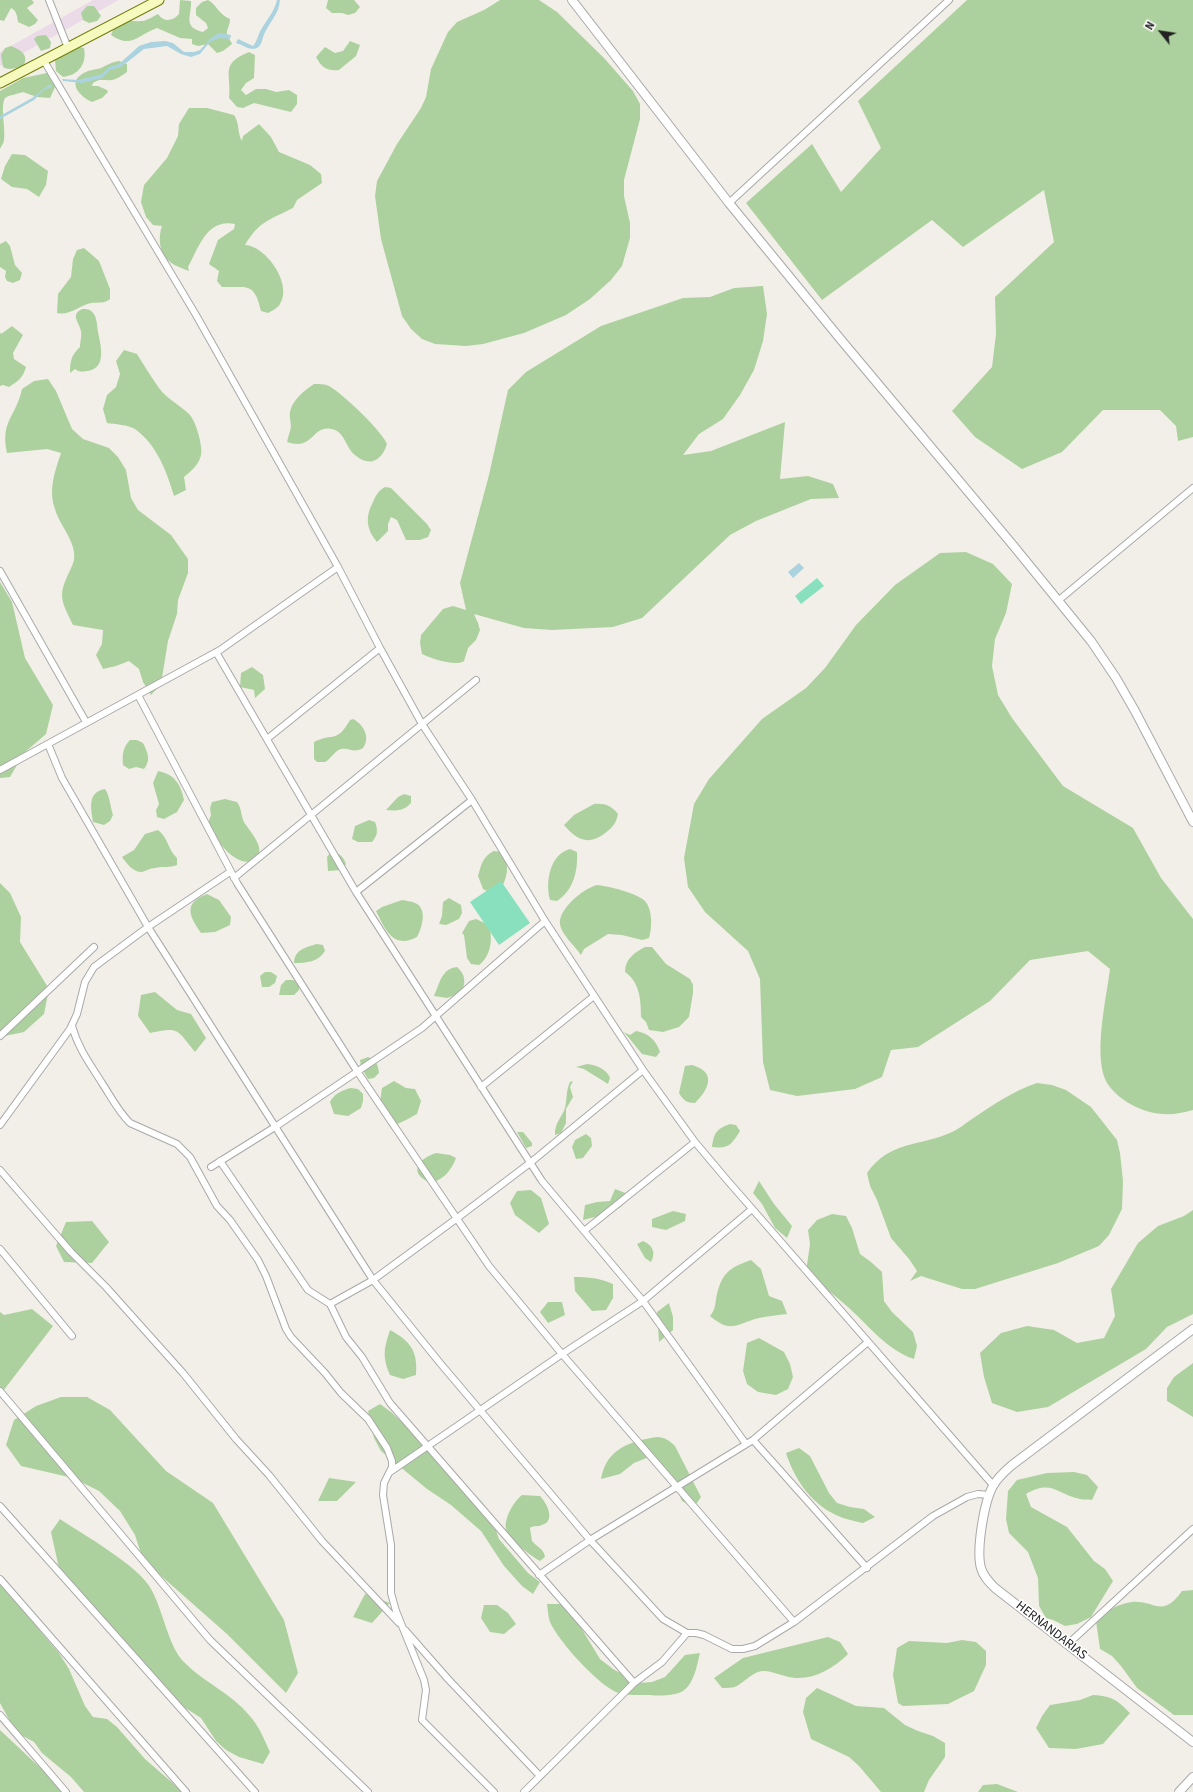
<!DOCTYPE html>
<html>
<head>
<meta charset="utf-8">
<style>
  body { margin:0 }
  #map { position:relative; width:1193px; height:1792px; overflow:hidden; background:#f2efe9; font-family:"Source Sans 3",sans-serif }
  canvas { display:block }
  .north { position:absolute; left:1141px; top:12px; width:40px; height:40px; -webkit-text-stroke:3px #fff; paint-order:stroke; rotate:300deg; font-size:11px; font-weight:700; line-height:16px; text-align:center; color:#222 }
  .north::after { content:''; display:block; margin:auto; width:14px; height:18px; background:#222; clip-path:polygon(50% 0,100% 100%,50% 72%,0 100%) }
</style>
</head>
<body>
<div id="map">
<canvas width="1193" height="1792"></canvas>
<div class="north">N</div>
</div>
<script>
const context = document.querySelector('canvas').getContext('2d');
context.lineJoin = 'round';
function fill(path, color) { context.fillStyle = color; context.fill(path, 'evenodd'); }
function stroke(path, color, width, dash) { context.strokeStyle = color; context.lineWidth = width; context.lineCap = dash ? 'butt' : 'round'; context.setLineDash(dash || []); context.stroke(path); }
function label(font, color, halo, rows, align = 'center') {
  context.font = font + ' "Source Sans 3",sans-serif'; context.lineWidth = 3.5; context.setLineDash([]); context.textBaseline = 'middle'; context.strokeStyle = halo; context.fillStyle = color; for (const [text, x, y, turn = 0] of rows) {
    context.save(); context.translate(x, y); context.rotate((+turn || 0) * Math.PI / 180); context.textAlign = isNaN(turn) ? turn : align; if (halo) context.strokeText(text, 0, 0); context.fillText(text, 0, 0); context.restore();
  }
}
const industrial = new Path2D(`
  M93,0H119L0,66V52Z`);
const forest = new Path2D(`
  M0,0H32L34,3L27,8L38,20L35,24L29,27L18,22C17,16 17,11 11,8L4,21L0,20Z
  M180,0L191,1C192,16 182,27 203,32L208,28L206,23L196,15V8L202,2L208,0C217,5 219,15 230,19C230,26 226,30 227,35C228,38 231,41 232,44L223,51L217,53L208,44L198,46L192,44V39L180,38L157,28C138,35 131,49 111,35C117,17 129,22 143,21C148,20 154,16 158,14C164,23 173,21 179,14Z
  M328,0H354L360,7L355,13L348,15L342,13H332L326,8Z
  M500,0H539L557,12L604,58L633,91L640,104V119L624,180V196L630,223V238L622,266L611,280L590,299L566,315L524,333L483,344L466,346L435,344L422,339L411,329L402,316L381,239L375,196L377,181L397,144L421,108L426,97L431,69L448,32L457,22L484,10Z
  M967,0H1193V437L1178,441L1176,426L1160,410H1103L1062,452L1022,469L975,437L952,411L992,367L996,334L995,297L1054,242L1044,190L963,247L932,220L822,300L746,203L812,144L841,192L881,148L858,101Z
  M87,6H94L101,16L97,21L89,23L83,20L81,13Z
  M46,35L51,42L50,48L41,51L34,39L37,36Z
  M350,41L360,45L356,56L339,70C327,71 322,68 316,57L325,47L335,53L343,51Z
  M11,46C20,50 29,54 24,65C17,68 10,71 3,67L1,55L5,48Z
  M79,47L84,48C87,64 79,75 63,77L56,71L55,60L63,52Z
  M249,52L255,55L254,78L246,83L241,90L246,95L256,89H266L276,92L289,90L297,95V104L291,112L254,103L243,108L237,107L229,98C232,74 219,64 249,52Z
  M119,61L127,64V72C122,75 118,79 112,80C104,81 100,78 93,83L92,86H98L107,90L108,92L102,98L92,102C81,97 67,84 82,74C88,70 94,70 101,68C107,65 112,62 119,61Z
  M47,73L56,85L50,98L37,97L23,92C18,94 9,95 5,98C0,106 6,129 4,140C4,143 1,146 0,149V91L23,78Z
  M189,108H207L234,115C240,124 237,133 242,141L243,136L259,124L271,137L279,152L310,165L321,174L322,183L297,200L293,208C270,220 260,220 245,245C266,246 293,284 280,304C278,308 272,311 268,313L261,311C254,281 247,288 222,287L217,281L219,271L209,264L218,240L234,229L235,224C207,218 199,247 188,267L189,271C182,268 174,266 169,261C159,253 158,237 162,226L153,225L146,217L141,202L144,185L167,158L178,136L179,124Z
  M12,154L25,155L48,171L46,185L39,197L27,189L12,187L1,179L5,166Z
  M6,241L10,246L15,265L22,273L20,280L13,283L7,281L5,277L6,271L0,267V244Z
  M84,248L99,261L110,289V299C105,304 98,302 91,303C80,305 70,316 57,313L58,294L71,277L73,259L77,250Z
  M763,286L767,314L763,341L754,370L740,395L723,419L699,434L683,455L711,451L785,422L780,479L808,476L833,484L839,498L811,499L756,521L730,535L642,618L613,627L552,630L524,628L474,614L478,623L480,630L476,640L468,648L464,661C456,667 430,658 422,654L420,643L421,635L443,609L453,606L466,610L460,583L489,475L508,390L526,372L601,326L683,298L710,297L734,288Z
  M82,309C86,309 89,309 91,311C97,315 97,325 98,332C101,346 107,369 87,371C82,372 79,372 75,369L70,373C70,362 71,355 80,347C80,342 82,336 81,331C79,322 70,315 82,309Z
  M12,326L23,335L13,353L14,359L26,367C23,378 18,381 9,387L3,385L0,386V332L1,334Z
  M124,350L137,354C144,365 151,377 159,388C167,399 180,405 189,414C196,421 203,446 201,455C199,465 191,471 184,477L186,490L174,496C167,472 157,445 135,429C128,425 115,424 107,423L103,409L107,395L116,387L120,374L116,361Z
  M48,379L56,391L72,429L83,439L109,448L118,457L126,470L131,498L138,510L171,535L188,559V573L178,600L177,614L168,641L161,684L151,695L143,682L139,669L129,661L116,666L103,669L96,655L102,644L103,630L73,625C64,605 57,598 67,577C69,572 73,565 74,560C77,542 59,525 55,509C48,490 55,471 61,453L47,449L7,453C0,421 16,417 22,389L34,381Z
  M314,384C320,384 325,384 329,386C342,393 382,431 387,444C382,460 370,468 355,455C345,447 345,431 331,429C312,425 314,451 287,442C288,437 290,432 291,427C291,422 289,417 290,412C292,400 305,390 314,384Z
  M385,487L391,488L427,524L431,530L428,537L420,540H406L397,520L391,517L388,524V531L377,542C366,529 365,517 373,502C376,495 378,491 385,487Z
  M966,552L993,564L1012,584L1006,613L995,639L992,666L998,695L1012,718L1063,786L1133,828L1161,878L1193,919V1110C1173,1116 1156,1116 1136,1107C1125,1102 1110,1091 1105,1079C1094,1051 1106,1000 1110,969L1088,951L1030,960L990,1001L918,1047L891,1050L882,1077L855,1089L797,1096L770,1090L763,1062L760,979L748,951L705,912L688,887L684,858L694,804L709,779L762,719L806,688L825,668L856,625L895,585L940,553Z
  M0,582L12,602L25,658L53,705L46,734L24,753L10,777L0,778Z
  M252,667L263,675L265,689L255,698L254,690L240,687L241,673Z
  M353,719C363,724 371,737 363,748C353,754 350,747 341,749C334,751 331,759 325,762H317L314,759V742C334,732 336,744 350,720Z
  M130,740H137L143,743C148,753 151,760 144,769L136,767L129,769L123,765C122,755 123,747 130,740Z
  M158,771C174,774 181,784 184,800L177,812L164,819L157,817L156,810L159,804L153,783Z
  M105,789C110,796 110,806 113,815L110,821L104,825L93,822C91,808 87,792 105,789Z
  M404,794L411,796V803C404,811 396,811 386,810L398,797Z
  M225,799L237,802C242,809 241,816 244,822C249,831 269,850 254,860C250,862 246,862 242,861C225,855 218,838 206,828L211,815L210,808L212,802Z
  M594,804C605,803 612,806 618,814C616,824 612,828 604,834C587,846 576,839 564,825L574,815Z
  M369,820L375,822C378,830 378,835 372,842H358L352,839L355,826Z
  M158,830C168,837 168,850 177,858V865C169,868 163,866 155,868C150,868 146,871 142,872C133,872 127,864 122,857L134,850L145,834Z
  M570,849L577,852C578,870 574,890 557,901L550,900C545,882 550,854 570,849Z
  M494,851L501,852C510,862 508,875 502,887L489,892L483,889L478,876C481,865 483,856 494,851Z
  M331,852C340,853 343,856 346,864L342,870L328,871L327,857Z
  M0,883L10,893L21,917L20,942L49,989L44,1014L24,1032L0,1037Z
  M597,885C608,886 637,893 645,901C653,910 652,928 649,938L642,940L622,935L608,934L584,949L581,955C575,946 561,934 560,924C558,909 584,888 597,885Z
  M207,894L219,900L231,917L230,925L215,932L201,933C189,916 183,903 207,894Z
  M449,898L461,905L462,913L459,919L446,925L439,924L442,916L443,902Z
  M402,900C406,901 411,901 415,903C428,908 422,928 417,937C393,950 385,929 376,911L382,907Z
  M476,919L489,925C493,939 491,956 479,965L471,964L467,958L464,935L462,933L469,921Z
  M317,944L323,945L325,951C318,962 307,963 294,963C294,950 306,947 317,944Z
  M645,947H652L666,964L690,979L693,985V993L689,1017L679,1027L663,1032L649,1030L646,1022L641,1017C641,1001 640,982 625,972C625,959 634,953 645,947Z
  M457,967C466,975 466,983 461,993L447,998L434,996C440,983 441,969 457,967Z
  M265,972H271L277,976L275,983L269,987H262L260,976Z
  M286,980H293L299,983V990L294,995H279L281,985Z
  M155,992L177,1010L191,1014L206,1038L195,1052C176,1029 180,1027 150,1033L138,1016L141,995Z
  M636,1031C648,1033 656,1040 660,1052L656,1057L642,1054L624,1032L630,1035Z
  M368,1057C376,1060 378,1064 379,1073L374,1078L368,1079L361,1067L360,1060Z
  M587,1064C596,1065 607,1069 610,1078L608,1084L584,1069L576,1067Z
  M692,1065C717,1072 709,1089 695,1103C687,1103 683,1100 679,1093L685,1066Z
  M394,1081L406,1088L415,1089L421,1101L417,1114L406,1120L393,1126C379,1112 379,1107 382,1088Z
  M573,1081L570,1087L573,1097L566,1109V1123L561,1133L555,1135C554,1124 562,1117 565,1108C567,1099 566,1090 570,1082Z
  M1037,1083L1052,1085L1066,1090L1091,1107L1117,1140L1120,1153L1123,1181L1122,1209L1109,1235L1099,1246L1058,1263L975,1289H962L921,1276L910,1281L917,1271L909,1259L891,1238L877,1200L870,1186L867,1173C890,1140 920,1147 952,1132C959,1129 966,1123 972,1119C993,1105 1013,1091 1037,1083Z
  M351,1088L358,1089L363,1094V1101L361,1108L348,1116L334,1114L330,1102C334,1094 342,1090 351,1088Z
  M730,1124L736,1125L740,1131C732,1144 729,1149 712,1147C714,1133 716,1129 730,1124Z
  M517,1132H523L532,1143V1146L526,1148Z
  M586,1134L591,1138L592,1146L583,1158L576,1159L572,1147L575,1140Z
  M436,1153L450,1155L456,1158C451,1171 444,1179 431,1183C408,1174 417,1159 436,1153Z
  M759,1181L774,1204L792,1226L787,1238L775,1228L762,1204L753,1193Z
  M615,1189L628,1194L622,1206L611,1213L583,1220L585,1205L597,1202L610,1201Z
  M531,1190L541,1198L549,1224L539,1233L515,1215L510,1203L517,1191Z
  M1193,1210V1314L1167,1327L1146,1349L1048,1407L1017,1412L992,1403L984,1377L980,1353L1001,1333L1027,1326L1054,1330L1077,1343L1104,1338L1115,1316L1111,1289L1138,1243L1158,1226L1184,1216Z
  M673,1211L686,1214L685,1221L666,1230L652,1227V1219Z
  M832,1214L846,1216L852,1228L860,1254L871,1262L882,1272L884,1301L892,1312L913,1332L917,1346L914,1359C887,1350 869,1326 849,1308C835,1295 820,1285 806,1272L810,1244L808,1230L817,1220Z
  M92,1221L109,1242L92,1263L64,1262L56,1246L66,1222Z
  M643,1241C653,1245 656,1253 651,1262L645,1258L637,1244Z
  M751,1260L761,1269L769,1296L782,1301L787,1314C778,1315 768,1316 759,1318C736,1324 731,1334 710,1316C715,1310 715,1306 716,1299C721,1274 728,1268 751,1260Z
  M574,1277C589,1277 600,1278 613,1284V1298L606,1310L592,1311L575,1291Z
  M548,1302H562L565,1315L548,1323L540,1312Z
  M669,1303L673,1317V1330L659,1342L657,1312Z
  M32,1309L53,1326L0,1395V1312L4,1315Z
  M390,1330C411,1341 418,1352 416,1375L403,1379L390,1375C382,1356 384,1349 390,1330Z
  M759,1338L784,1352L790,1364L793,1377L788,1389L776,1395L758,1392L747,1384L743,1371L747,1343Z
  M1193,1363V1417L1167,1401V1388L1174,1377Z
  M61,1397H87L110,1410L166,1471L213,1503L284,1620L298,1673L286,1693L227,1634L143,1560L135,1535L120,1511L99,1491L73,1478L21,1466L6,1445L14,1420L36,1406Z
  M380,1404L391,1412L421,1440L458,1485L481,1501L490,1513L499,1539L528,1573L540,1582L533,1594L522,1586L504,1566L481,1531L451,1505L427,1489L381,1451L374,1438L368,1411Z
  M657,1437C665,1437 670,1441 675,1446L701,1497L697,1503L691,1506L682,1501L669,1472L649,1457L634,1463L620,1474L601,1479C606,1449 630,1441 657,1437Z
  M799,1448L810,1456L829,1493L837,1503L850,1507L864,1509L875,1517L863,1523C854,1521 844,1519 836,1515C810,1503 794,1478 786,1453Z
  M1074,1472L1087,1475L1098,1487L1092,1500C1088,1499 1084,1500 1080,1499C1056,1494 1052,1479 1026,1494L1031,1507L1067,1527L1094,1561L1105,1569L1113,1581L1091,1617L1077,1624L1065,1626L1053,1620L1046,1618L1039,1606L1038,1578L1028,1552L1009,1533L1006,1519L1008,1491L1017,1480L1047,1473Z
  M329,1478L356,1482L337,1501H318Z
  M522,1495L540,1496C547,1503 556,1521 542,1525C538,1527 534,1525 530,1528L532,1541C537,1547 544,1549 545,1557L540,1561C532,1557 507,1538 506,1529C504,1518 514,1501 522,1495Z
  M60,1519C84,1535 139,1566 151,1589C163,1610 168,1645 183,1661C203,1682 231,1693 249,1715C259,1726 264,1739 270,1752L263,1764L239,1757L226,1750L216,1741L201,1718L165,1695L155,1686L130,1650L63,1576L58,1564L51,1532Z
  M0,1583L18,1597L41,1632L59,1653L69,1669L85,1706L93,1717L107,1719L117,1727L145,1759L183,1792H84L71,1777L42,1753L34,1742L21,1735L12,1725L0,1703Z
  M1193,1590V1715H1174L1137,1688L1121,1666L1112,1656L1100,1649L1096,1621C1106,1611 1117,1604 1132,1602C1155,1600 1162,1619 1182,1591Z
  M365,1594L390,1603L372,1623L353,1617Z
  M547,1604H561L572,1613L600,1659L613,1669L638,1683L652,1682L665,1677L685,1655L700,1653C697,1665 694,1684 683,1691C674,1696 660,1696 650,1695C639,1695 623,1696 614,1691C595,1681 559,1642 550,1622C548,1617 548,1610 547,1604Z
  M484,1605H497L508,1613L516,1624L504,1634L490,1632L481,1618Z
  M828,1637L840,1642L848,1654C831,1671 808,1683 785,1676C776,1674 767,1669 758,1672C750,1675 744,1682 737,1686C733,1688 727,1688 722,1688L714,1678L743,1658Z
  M962,1640L976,1642L986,1651V1665L974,1691L948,1704L903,1706L898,1703L893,1675L897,1648L909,1641L947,1643Z
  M817,1688L856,1706L884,1708L905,1725L918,1731L933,1736L945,1743V1757L929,1780L924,1792H881L859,1766L849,1757L811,1739L803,1712L806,1698Z
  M1093,1695C1112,1696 1117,1700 1130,1713L1103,1744L1076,1749L1049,1748L1036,1728L1042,1716L1050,1705L1080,1700Z
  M0,1730L66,1792H0Z
  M997,1784L1018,1792H978L983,1785Z`);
const pitch = new Path2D(`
  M817,578L824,586L801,604L795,596Z
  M501,881L530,923L499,945L470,902Z`);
const water = new Path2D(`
  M277,0H280C279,15 268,23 263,37C262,41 261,46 257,48C250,51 243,45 236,43L238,39L253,46C258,40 258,34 262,28C268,18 274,12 277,0Z
  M219,33L231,35L230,39L219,38L210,42L200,54L191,57L181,54L167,46L144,49L121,67L110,70L102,78L82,83L63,81L62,79L78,80L102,74L109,67L119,64L139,46L151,42L165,41L173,43L184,52H194L200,50L211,38Z
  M50,84L52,87L44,90L34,100L0,119V116L32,98Z
  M799,563L804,568L793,578L788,572Z`);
const minor = new Path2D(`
  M49,0L68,48
  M44,61L196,315L338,567L380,648L422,724L472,800L545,921L643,1070L695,1142L727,1180L993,1485
  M729,203L949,0
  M0,571L86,722
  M1059,600L1193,488
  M216,652L356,892L542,1181L643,1301L746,1444
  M138,695L237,883L357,1071L489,1266L562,1354L794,1622
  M267,739L380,648
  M48,744L62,778L148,927L373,1280L440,1363L590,1540L663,1619L687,1633H696L704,1635L732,1649H743L755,1646L794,1622L933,1516L967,1497L978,1494L989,1495
  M0,770L220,650L338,567
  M234,878L476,680
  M356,892L472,800
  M72,1026C78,1048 90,1064 102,1083C111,1097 118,1111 130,1123L177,1144L190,1157L217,1206L230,1220L258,1260L266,1276L286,1329L291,1337L325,1373L341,1393L368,1419L387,1448L392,1461V1467L384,1483L383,1495L391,1545V1593L396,1611L424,1680L426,1690L422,1720L494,1792
  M0,1036L94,947
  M481,1087L594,996
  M0,1125L70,1029L77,1014L85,982L94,967L148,927L230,872
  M220,1161L308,1290L330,1304L346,1337L362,1357L390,1403L634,1683
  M211,1167L275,1127L422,1028L545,921
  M0,1170L71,1252L106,1287L183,1373L236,1439L269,1475L322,1541L399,1623
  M584,1231L695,1142
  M0,1249L72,1336
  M330,1304L373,1280L456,1219L530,1163L643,1070
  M0,1391L210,1640L368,1792
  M753,1440L867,1568
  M390,1472L565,1352L643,1301L752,1209
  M0,1506L255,1792
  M539,1575L590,1540L753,1440L868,1342
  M0,1579L186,1792
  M405,1630L448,1679L540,1776
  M1068,1644L1193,1529
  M0,1715L66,1792
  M524,1792L634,1683L662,1662L687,1633`);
const tertiary = new Path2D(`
  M572,0L729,203L842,341L1012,544L1091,641L1116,678L1135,711L1193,822
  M1193,1329L1012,1465C1005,1471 998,1477 993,1486C984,1502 976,1550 981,1568C983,1576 989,1582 995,1588L1193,1742
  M1179,1792L1193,1777`);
const secondary = new Path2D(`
  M0,83L159,0`);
const streetNames = [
  ["HERNANDARIAS",1051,1631,38]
];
fill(industrial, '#ebdbe8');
fill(forest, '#add19e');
fill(pitch, '#88e0be');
fill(water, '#aad3df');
stroke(minor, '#a9a9a9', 8);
stroke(tertiary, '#a9a9a9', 10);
stroke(secondary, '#707d05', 11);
stroke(minor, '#fff', 6);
stroke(tertiary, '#fff', 8);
stroke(secondary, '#f7fabf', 9);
label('13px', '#222', '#fff', streetNames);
</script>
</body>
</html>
